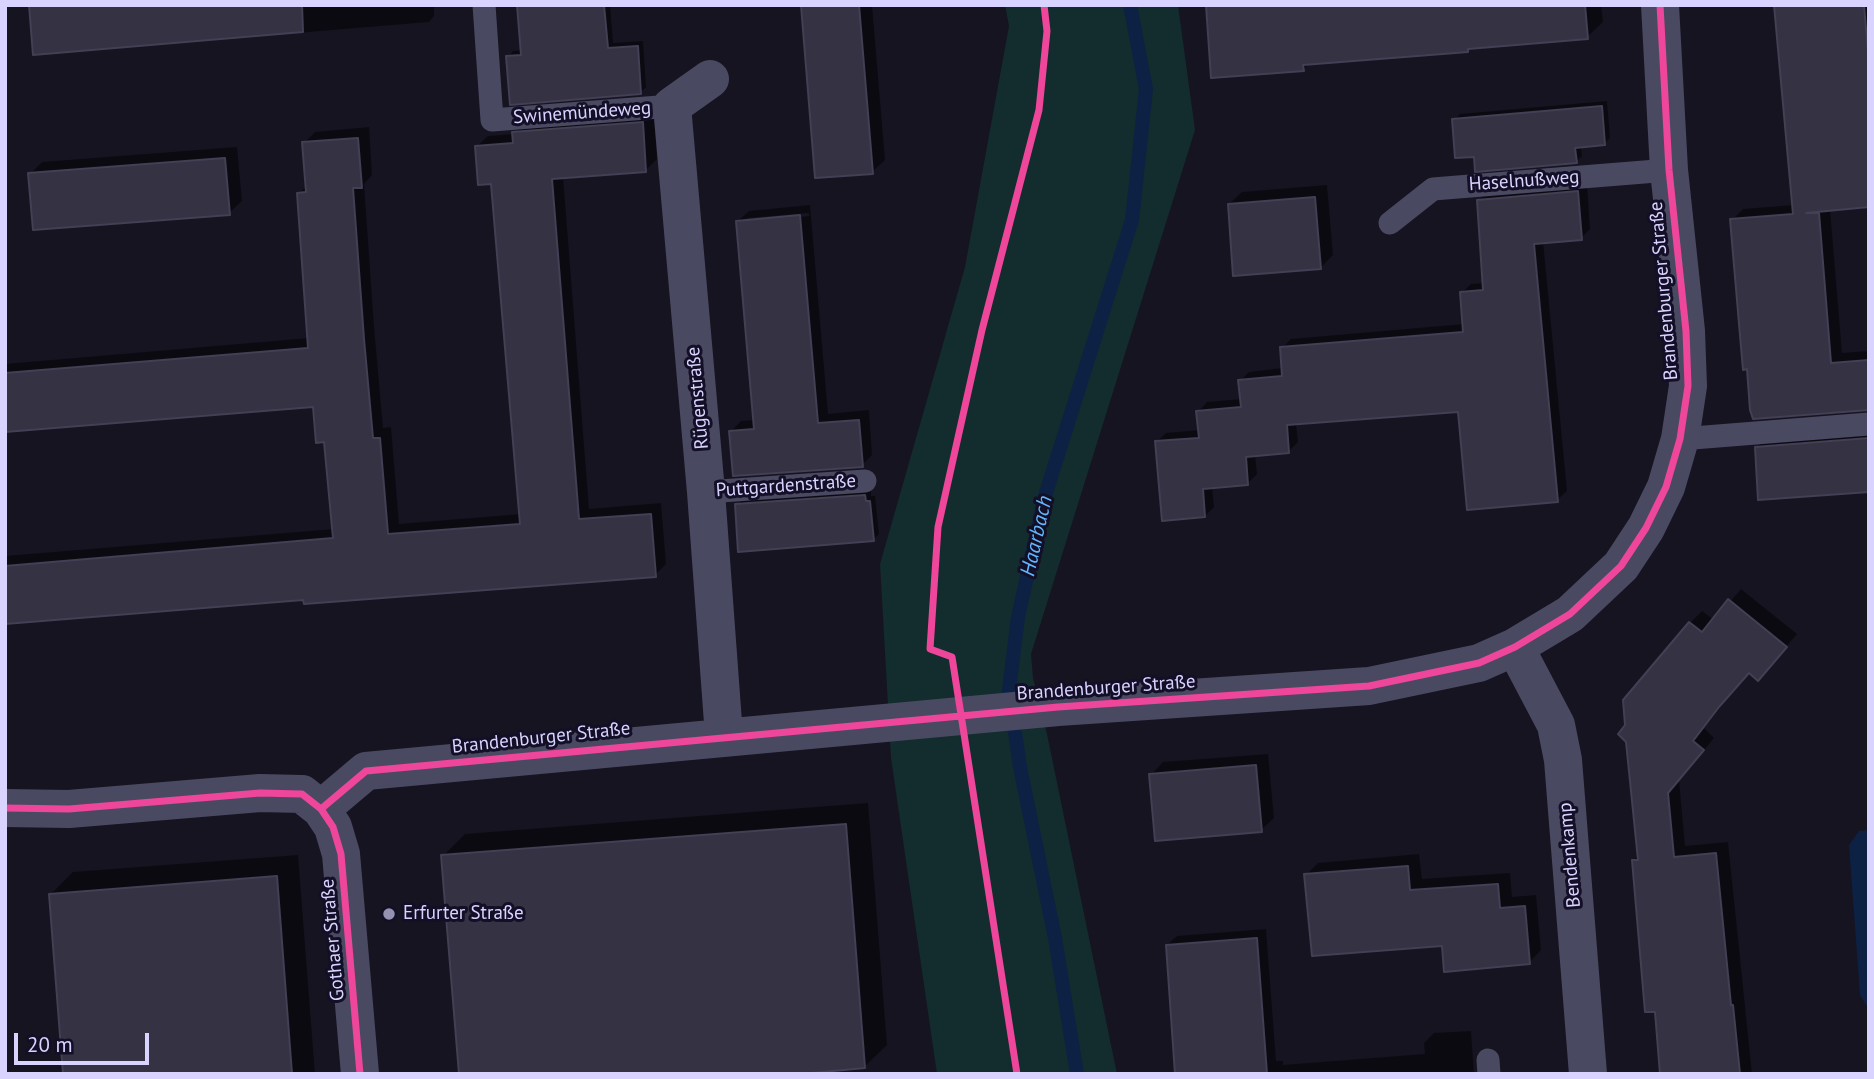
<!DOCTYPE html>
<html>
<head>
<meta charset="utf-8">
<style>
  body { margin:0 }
  #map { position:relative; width:1874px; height:1079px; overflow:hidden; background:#161421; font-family:"PT Sans",sans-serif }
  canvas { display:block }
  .frame { position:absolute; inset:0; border:7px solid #d9d4ff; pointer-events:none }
  .scale { position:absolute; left:14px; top:1033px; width:135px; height:32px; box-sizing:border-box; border:4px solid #d9d4ff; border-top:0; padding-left:9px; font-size:21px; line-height:24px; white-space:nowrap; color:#d9d4ff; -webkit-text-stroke:5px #130f26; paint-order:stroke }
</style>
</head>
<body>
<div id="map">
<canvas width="1874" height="1079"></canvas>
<div class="frame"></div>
<div class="scale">20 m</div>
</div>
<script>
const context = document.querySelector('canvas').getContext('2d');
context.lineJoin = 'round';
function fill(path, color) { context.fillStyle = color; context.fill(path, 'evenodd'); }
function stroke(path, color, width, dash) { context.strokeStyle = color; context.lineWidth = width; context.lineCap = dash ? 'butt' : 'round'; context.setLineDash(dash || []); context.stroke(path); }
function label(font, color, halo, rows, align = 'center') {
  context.font = font + ' "PT Sans",sans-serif'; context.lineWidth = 6; context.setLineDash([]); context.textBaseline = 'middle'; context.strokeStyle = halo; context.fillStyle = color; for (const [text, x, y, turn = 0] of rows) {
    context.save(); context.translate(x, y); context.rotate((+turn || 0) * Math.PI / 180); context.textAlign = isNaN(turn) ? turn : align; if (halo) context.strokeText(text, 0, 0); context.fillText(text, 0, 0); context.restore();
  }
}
const green = new Path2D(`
  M1005,5H1178L1195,130L1031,654L1033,678L1047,734L1117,1074H937L891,758L880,564L965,267L1009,26Z`);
const water = new Path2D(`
  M1869,830V1010L1860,995L1849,845L1859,831Z`);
const shadow = new Path2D(`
  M30,5H434V16L429,22L261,36V33Z
  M518,5H610L613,43L643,41L646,87L640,93L508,57L513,51L522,50Z
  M803,5H872L885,160L872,172Z
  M1208,5H1601L1603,22L1587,37L1470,47L1467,50L1310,63L1303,70Z
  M1776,5H1869V205L1830,209L1842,353L1869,351V409L1754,417L1732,220L1743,209L1794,205Z
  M1607,101L1610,138L1604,144L1581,146L1582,156L1576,162L1476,155L1454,120L1460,114Z
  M654,112L657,159L646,170L563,176L589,509L661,503L666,564L655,575L305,598L5,622V556L334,529L326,440L315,405L5,430V364L309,338L299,194L307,185L304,143L315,132L369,127L372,175L364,184L374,326L383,428L391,427L399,524L521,514L493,182L476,147L488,136L514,134L525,122Z
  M237,147L242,201L229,213L30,174L42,162Z
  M1587,183L1590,229L1581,238L1543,241L1567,491L1557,500L1460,410L1296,423L1298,442L1288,452L1255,454L1257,474L1248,483L1212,486L1214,507L1205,516L1156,442L1166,433L1200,430L1198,412L1207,402L1242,399L1240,381L1249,372L1283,368L1282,348L1291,339L1464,324L1461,293L1471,284L1485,283L1479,200L1488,191Z
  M1327,185L1333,255L1320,268L1229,204L1242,192Z
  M810,205L828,414L869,410L872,455L862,465L731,431L741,421L755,420L738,221L749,211ZM809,213V216L747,222V218Z
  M1869,432V490L1756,448L1762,442Z
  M871,490V496H875L879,534L873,540L737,505L743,499Z
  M1741,589L1797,634L1769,667L1750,671L1731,693L1704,728L1714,738L1679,780L1685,846L1728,842L1752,1074H1662L1656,1010L1633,860L1639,855L1690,623L1702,611L1714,620Z
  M1268,754L1274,818L1261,830L1151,775L1163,762Z
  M868,803L887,1045L864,1067L443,856L465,834Z
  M1419,854L1422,879L1510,873L1512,897L1536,895L1541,950L1529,963L1443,944L1306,875L1318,863Z
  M298,855L315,1074H64L50,895L73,872Z
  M1266,929L1276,1061H1283V1065L1425,1054L1424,1043L1434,1033L1471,1031L1474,1074H1181L1167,945L1177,936Z`);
const stream = new Path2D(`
  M1077,1074L1055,938L1020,767L1009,690L1018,617L1045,496L1132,220L1146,89L1130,5`);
const building = new Path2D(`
  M29,5H302L303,32L33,55Z
  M517,5H604L608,48L638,46L641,94L510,105L506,56L521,55Z
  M801,5H859L873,174L815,178Z
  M1206,5H1585L1588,39L1468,49V52L1303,65L1304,71L1211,78Z
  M1774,5H1864L1869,64V207L1806,213H1819L1831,363L1869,360V410L1753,419L1750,410L1747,369L1743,370L1730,219L1793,214Z
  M1602,106L1605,145L1575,148L1577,163L1475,172L1474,157L1455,158L1452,119Z
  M643,122L646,172L552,179L579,519L651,514L656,577L304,604L303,600L5,624V566L333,538L324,442L316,443L313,407L5,432V373L308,348L297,193L306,192L302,142L358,138L362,188H353L364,339L373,438H380L388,534L520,524L491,184L478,185L475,146L513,143L512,132Z
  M225,158L230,215L33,230L28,173Z
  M1578,191L1582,240L1534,244L1558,502L1467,510L1458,412L1287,425L1289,453L1246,457L1248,485L1203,489L1205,517L1162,521L1155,441L1199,438L1196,411L1241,407L1238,380L1282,376L1280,347L1463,332L1460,292L1483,290L1477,200Z
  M1315,197L1321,269L1233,276L1228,204Z
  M800,215L818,423L859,420L863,467L733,476L729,431L754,429L736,221Z
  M1869,438V492L1758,500L1755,447Z
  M865,495L866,501H870L874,541L738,552L735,504Z
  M1728,599L1787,647L1758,681L1749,673L1719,707L1693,741L1704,750L1668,793L1674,857L1716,853L1731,1005H1733L1740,1074H1660L1655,1012H1645L1632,860H1638L1626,742L1618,734L1625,725L1623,700L1689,622L1702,632Z
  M1256,765L1262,832L1155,841L1149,774Z
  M846,824L865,1068L801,1074H459L441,855Z
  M1408,866L1410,890L1498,884L1500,908L1525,906L1530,964L1444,972L1442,946L1312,956L1304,874Z
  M277,876L292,1074H63L49,894Z
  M1257,938L1267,1074H1175L1166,945Z`);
const lane = new Path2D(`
  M484,5L492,120L672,106
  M1390,223L1433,189L1669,170
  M1680,439L1869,424
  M706,492L865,481
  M1488,1060L1489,1074`);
const street = new Path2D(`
  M710,79L672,106L706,492L724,736
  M1515,647L1556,725L1563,760L1588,1074
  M5,808L69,809L260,793L302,794L321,809L333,827L341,854L360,1074
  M321,809L366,771L1058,707L1369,686L1479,663L1515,647L1570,614L1621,566L1646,528L1666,487L1680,439L1688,386L1686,331L1669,170L1660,5`);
const cycleway = new Path2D(`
  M5,808L69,809L260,793L302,794L321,809L333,827L341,854L360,1074
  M321,809L366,771L1058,707L1369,686L1479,663L1515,647L1570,614L1621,566L1646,528L1666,487L1680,439L1688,386L1686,331L1669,170L1660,5
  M1017,1074L952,657L930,649L938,527L982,330L1039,110L1047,31L1044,5`);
const markers = [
  [389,914,7,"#9591b1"]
];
const streetNames = [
  ["Swinemündeweg",582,113,-4],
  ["Haselnußweg",1524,181,-4],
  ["Brandenburger Straße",1664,291,-95],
  ["Rügenstraße",698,398,-95],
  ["Puttgardenstraße",786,486,-4],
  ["Brandenburger Straße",1106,688,-4],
  ["Brandenburger Straße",541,738,-6],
  ["Bendenkamp",1570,855,-95],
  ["Gothaer Straße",333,940,-95]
];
const poiNames = [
  ["Erfurter Straße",403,914]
];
const waterNames = [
  ["Haarbach",1037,536,-77]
];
fill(green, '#132c2d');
fill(water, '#0d2144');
fill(shadow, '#0007');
stroke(stream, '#0d2144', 14);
fill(building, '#343243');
stroke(building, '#433f54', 2);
stroke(lane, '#4a4962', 23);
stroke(street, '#4a4962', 38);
stroke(cycleway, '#ed469a', 7);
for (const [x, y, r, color] of markers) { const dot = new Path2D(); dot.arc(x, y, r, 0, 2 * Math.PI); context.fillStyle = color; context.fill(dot); stroke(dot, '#130f26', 2.5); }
label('19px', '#d9d4ff', '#130f26', streetNames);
label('19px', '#d9d4ff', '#130f26', poiNames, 'left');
label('italic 21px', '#62b6ff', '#130f26', waterNames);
</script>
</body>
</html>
